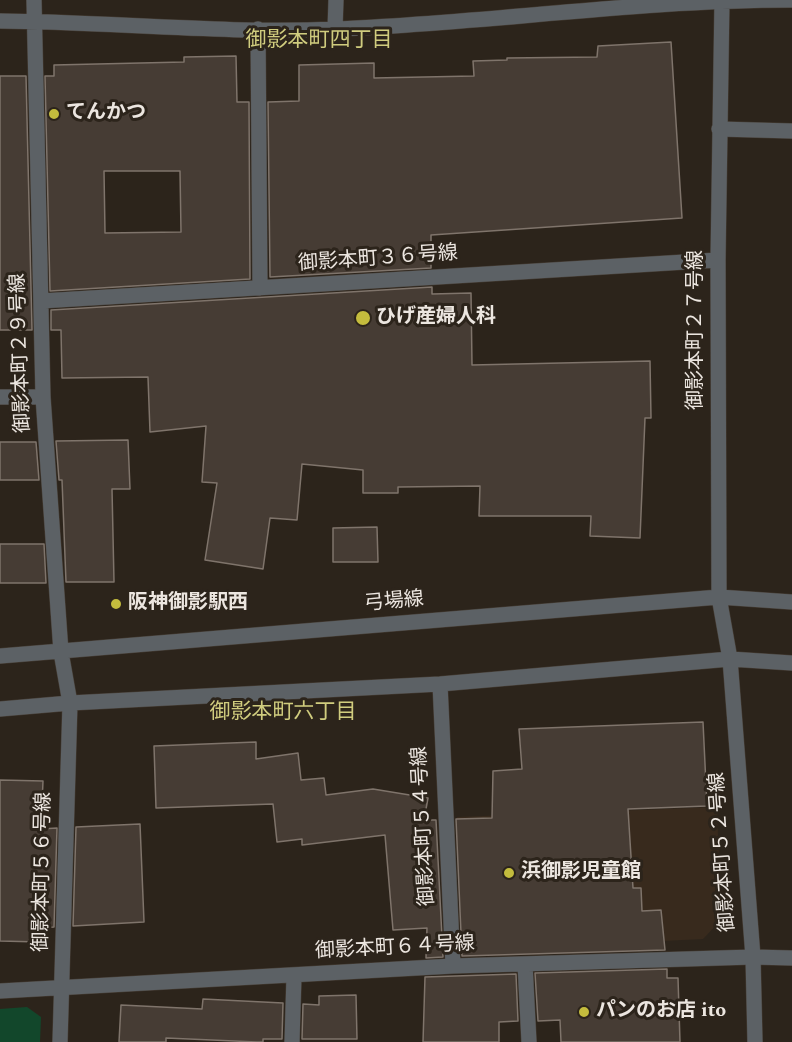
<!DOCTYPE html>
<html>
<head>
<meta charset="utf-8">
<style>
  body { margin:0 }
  canvas { display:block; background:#2c241b }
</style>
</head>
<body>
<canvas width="792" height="1042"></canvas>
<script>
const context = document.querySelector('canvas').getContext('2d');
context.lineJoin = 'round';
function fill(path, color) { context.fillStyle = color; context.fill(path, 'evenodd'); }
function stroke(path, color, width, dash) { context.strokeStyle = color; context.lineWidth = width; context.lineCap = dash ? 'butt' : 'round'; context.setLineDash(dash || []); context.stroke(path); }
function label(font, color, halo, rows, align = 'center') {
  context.font = font + ' Spectral,"Noto Sans JP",serif'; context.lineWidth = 6; context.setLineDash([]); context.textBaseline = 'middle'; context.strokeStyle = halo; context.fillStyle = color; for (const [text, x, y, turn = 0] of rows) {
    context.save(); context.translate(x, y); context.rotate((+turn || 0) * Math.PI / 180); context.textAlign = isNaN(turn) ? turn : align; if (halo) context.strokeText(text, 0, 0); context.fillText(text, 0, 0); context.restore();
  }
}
const built = new Path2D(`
  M717,807L721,920L703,939L476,950L462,936L457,817Z`);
const green = new Path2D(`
  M27,1007L41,1017L40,1042H0V1009Z`);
const building = new Path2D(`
  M671,42L682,218L431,235V268L270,277L268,102L299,101V65L374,63V78L474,76L473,61L507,60V58L597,57L598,46Z
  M236,56L237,102H249L250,279L50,291L45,76H54V65L184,62V57ZM104,171H180L181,232L105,233Z
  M0,76H26L32,330H0Z
  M432,287V294L471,293L472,365L650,361L651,418H645L640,538L590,536L591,516H479L480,486L398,487V493H363V470L302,464L297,520L270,518L263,569L205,560L217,483L202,482L206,426L150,432L148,377L62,378L61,330H51V310Z
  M128,440L130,489H112L114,582H66L62,480H59L56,441Z
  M0,442H36L39,480H0Z
  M377,527L378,562H333V528Z
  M0,544H44L46,583H0Z
  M703,722L707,806L628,809L633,888H641L642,911L661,910L665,950L462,956L456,819L492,818L493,771L522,769L519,729Z
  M256,742V759L298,753L301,780L324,778L326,795L373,789L428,798L424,820H436L443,957L426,958L427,928L393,930L385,835L302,845V839L277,842L273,804L156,808L154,746Z
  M0,780L43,781L41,829L57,828L54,927L40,928V942L0,941Z
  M140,824L144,922L73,926L76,827Z
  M667,969V978H678L680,1042H561L560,1020L538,1021L535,973Z
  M516,974L518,1021L499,1022V1042H423L425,977Z
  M356,995L357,1039H302L303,1004L319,1005V996Z
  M203,999L283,1003L282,1039H263V1042H257L166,1038V1042H119L121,1005L202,1009Z`);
const minor = new Path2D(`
  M34,0L43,397L61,652L70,703L60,1042
  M722,0L718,260L719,597L730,659L753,957L755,1042
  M0,21C112,22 224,34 335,29C488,23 639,0 792,0
  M258,29L260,288
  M335,29L336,0
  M719,129L792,131
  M41,301L718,260
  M0,397H43
  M0,656L719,597L792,602
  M440,684L453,966
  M0,709L70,703L440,684L730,659L792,663
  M525,964L529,1042
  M0,991L453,966L753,957L792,958
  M292,1042L294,976`);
const markers = [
  [54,114,6,"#c4bc3d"],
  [363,318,8,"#c4bc3d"],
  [116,604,6,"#c4bc3d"],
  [509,873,6,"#c4bc3d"],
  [584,1012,6,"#c4bc3d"]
];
const poiNames = [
  ["てんかつ",66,114],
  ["ひげ産婦人科",376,318],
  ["阪神御影駅西",128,604],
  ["浜御影児童館",521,873],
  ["パンのお店 ito",596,1012]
];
const streetNames = [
  ["御影本町３６号線",378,260,-4],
  ["御影本町２７号線",697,330,-90],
  ["御影本町２９号線",22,353,-92],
  ["弓場線",394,603,-5],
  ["御影本町５４号線",425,826,-93],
  ["御影本町５２号線",724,852,-94],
  ["御影本町５６号線",44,872,-89],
  ["御影本町６４号線",395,949,-3]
];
const neighbourhoodNames = [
  ["御影本町四丁目",319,42],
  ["御影本町六丁目",283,714]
];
fill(built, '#382a1d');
fill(green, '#12472b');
fill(building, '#463c34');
stroke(building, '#7f746b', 1.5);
stroke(minor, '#473f37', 16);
stroke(minor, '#5c6165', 15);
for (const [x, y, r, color] of markers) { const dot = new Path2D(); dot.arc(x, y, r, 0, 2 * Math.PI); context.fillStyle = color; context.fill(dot); stroke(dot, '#2c241b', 2); }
label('bold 20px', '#ece6e0', '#2c241b', poiNames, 'left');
label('20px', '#ece6e0', '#2c241b', streetNames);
label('21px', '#d0cc7e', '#2c241b', neighbourhoodNames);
</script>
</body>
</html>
